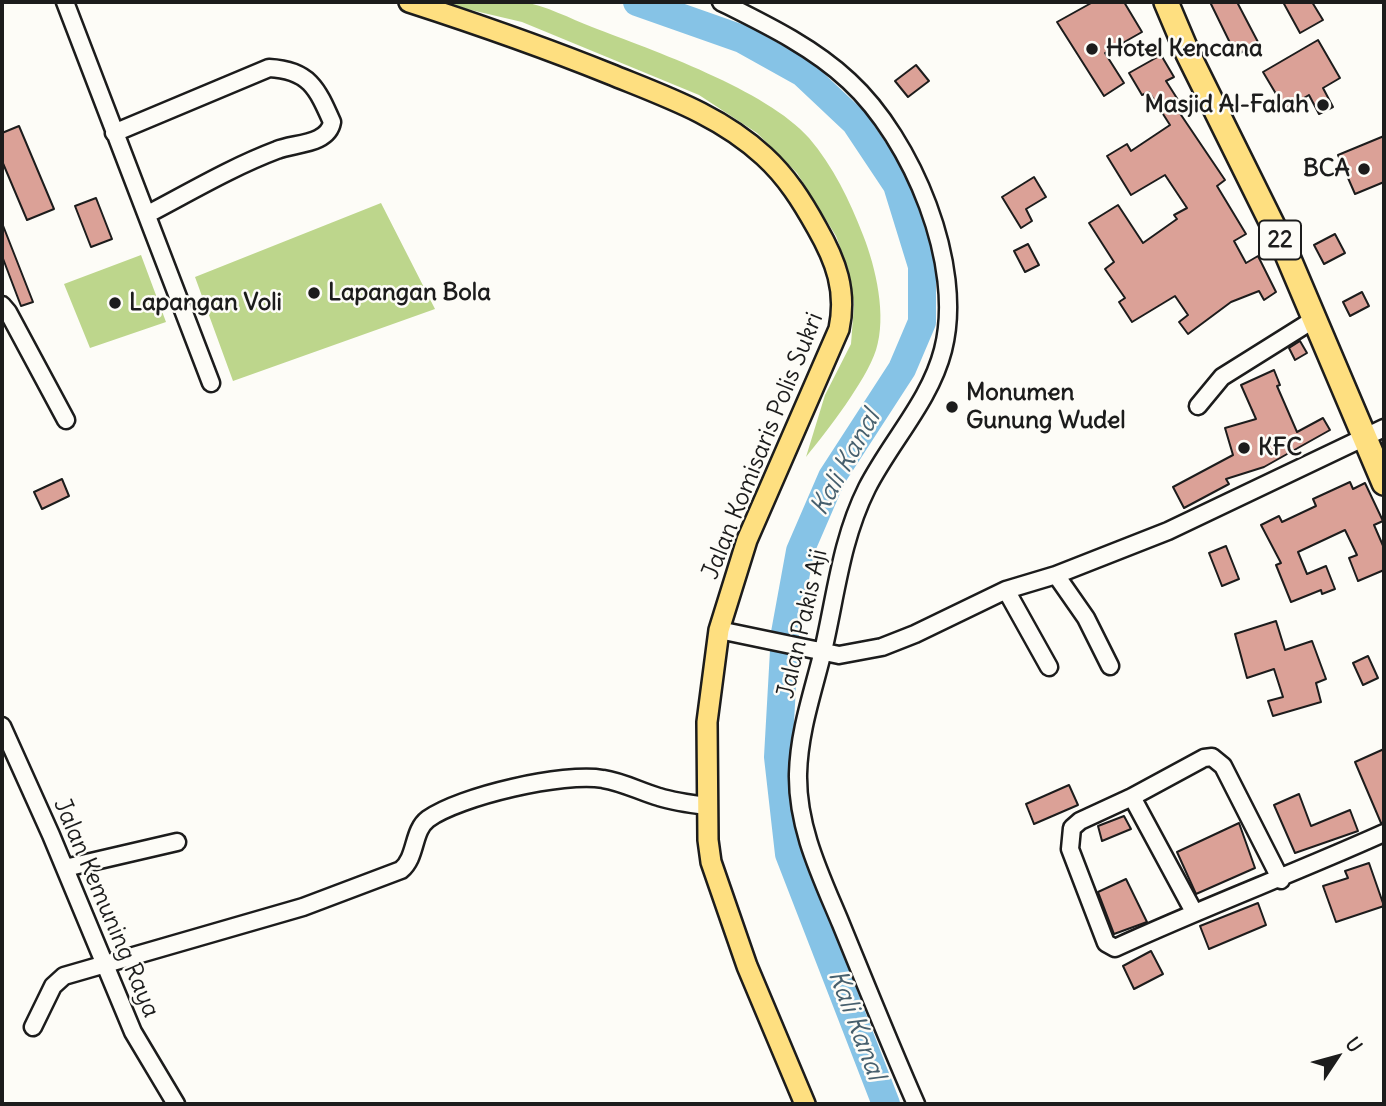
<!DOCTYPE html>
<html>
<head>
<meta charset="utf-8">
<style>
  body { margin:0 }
  #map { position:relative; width:1386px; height:1106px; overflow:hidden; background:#fdfcf7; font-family:Delius,sans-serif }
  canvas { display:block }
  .frame { position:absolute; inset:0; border:4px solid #1c1c1c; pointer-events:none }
  .north { position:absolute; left:1302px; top:1022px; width:70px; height:70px; -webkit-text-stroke:5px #fdfcf7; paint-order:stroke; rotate:54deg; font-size:19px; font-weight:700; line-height:28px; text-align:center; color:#1c1c1c }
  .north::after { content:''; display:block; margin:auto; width:24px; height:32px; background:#1c1c1c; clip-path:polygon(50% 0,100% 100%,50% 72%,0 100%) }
</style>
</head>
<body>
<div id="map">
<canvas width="1386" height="1106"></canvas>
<div class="frame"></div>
<div class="north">U</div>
</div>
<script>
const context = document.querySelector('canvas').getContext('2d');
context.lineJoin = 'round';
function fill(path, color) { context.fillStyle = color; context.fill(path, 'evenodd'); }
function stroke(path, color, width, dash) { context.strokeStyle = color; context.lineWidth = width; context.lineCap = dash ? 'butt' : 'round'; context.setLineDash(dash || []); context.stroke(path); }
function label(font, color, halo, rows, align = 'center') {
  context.font = font + ' Delius,sans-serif'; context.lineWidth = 5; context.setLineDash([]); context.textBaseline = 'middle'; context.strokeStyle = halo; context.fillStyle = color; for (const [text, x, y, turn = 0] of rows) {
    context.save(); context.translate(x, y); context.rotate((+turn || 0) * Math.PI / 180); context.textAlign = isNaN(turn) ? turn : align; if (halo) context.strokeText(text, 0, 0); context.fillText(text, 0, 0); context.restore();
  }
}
const green = new Path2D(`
  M437,2C465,2 495,0 522,2C545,5 571,19 592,27C652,50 767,90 809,138C833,166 850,201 863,235C876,268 887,316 876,350C866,381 827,431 806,457L825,395L851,344L854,304L848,269L836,236L797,173L757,133L699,95L522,22Z
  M381,203L435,309L233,381L195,277Z
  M141,255L166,322L90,348L64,284Z`);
const river = new Path2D(`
  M637,2L742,39L803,73L855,122L897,185L922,266V322L902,369L832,477L800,551L785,633L778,757L789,854L886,1104`);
const building = new Path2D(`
  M1093,2H1124L1142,32L1105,53L1124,83L1104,96L1057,22Z
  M1210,2H1237L1259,44L1236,55Z
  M1283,2H1312L1323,20L1300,33Z
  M1318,40L1340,78L1323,88L1333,107L1319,114L1309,95L1285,109L1263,72Z
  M1161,55L1174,77L1166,81L1180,103L1175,106L1225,180L1217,186L1246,234L1234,241L1246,263L1258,256L1276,292L1264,300L1259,291L1231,302L1188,334L1179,322L1188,315L1175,296L1132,322L1119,302L1125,298L1105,269L1114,262L1089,223L1118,205L1143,243L1177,219L1174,215L1187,208L1165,175L1131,195L1107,156L1127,144L1131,151L1170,125L1149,92L1142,95L1129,73Z
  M916,65L929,81L908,97L895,81Z
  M19,126L54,209L27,220L2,161V133Z
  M1384,136V182L1355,194L1338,155Z
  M1034,177L1046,197L1026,209L1032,221L1021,228L1002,197Z
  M96,198L112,239L91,247L75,206Z
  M2,223L33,302L21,306L2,256Z
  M1335,234L1345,253L1324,264L1314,245Z
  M1028,244L1039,265L1025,272L1014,251Z
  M1362,292L1369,306L1350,316L1343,302Z
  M1300,341L1307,353L1295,360L1289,348Z
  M1274,370L1280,385L1277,386L1297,432L1323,418L1330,430L1264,467L1226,479L1229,484L1184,508L1173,487L1233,455L1225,428L1256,419L1241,385Z
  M62,479L69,496L42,509L34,492Z
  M1350,482L1353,489L1365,483L1383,521L1374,525L1384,548V570L1358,581L1349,558L1357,555L1345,530L1298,552L1307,574L1326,566L1335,589L1322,594L1321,590L1291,602L1276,565L1281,563L1261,525L1279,516L1282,522L1316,506L1313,499Z
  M1226,546L1239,579L1222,586L1209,553Z
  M1276,621L1285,650L1312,641L1326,679L1316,683L1321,702L1273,716L1268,701L1283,697L1274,669L1247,678L1235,634Z
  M1368,656L1378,678L1363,685L1353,663Z
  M1384,749V823H1381L1355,762Z
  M1069,785L1078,805L1034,824L1026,804Z
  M1299,794L1311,826L1350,810L1358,831L1295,853L1274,805Z
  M1124,816L1131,829L1102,841L1098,826Z
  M1239,823L1255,868L1196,894L1177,852Z
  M1369,863L1384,906L1336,922L1323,886L1348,878L1345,871Z
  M1126,879L1147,922L1114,934L1098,892Z
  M1258,903L1266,925L1209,949L1200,926Z
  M1151,951L1163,974L1134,989L1123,966Z`);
const minor = new Path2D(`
  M65,2L211,383
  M721,2C765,24 813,47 849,81C912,139 965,265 943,350C930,401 891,441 867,488C841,540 836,595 823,651C813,692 799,731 798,774C797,828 821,876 841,924C866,985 890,1045 916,1104
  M114,133L269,68C309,70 317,88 332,122C328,145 294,143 277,150C232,167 190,192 148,214
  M2,305L8,312L66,420
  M1198,406L1222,377L1313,320
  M1056,575L1086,618L1110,666
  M1006,590L1049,667
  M719,630L839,655L882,647L915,634L1006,590L1056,575L1168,531L1384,428
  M2,726L51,835L133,1032L176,1104
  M1132,797L1194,912
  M65,868L177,842
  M1281,880L1223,766L1212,757L1204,758L1132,797L1080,821L1072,828L1070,849L1106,943L1115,948C1204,907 1295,873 1384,833
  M33,1027L53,986L64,976L303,907L401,870C417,857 412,831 428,819C460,796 564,772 603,779C623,782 641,792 659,797C675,802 691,804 707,806`);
const major = new Path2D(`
  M409,2C477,24 543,47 610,74C664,96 720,115 764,156C787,177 802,201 817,228C836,261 847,291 839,329L747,540L719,630L707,722L708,840L711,862L747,966L805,1104`);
const highway = new Path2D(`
  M1166,2L1188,54L1286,252L1384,483`);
const markers = [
  [1092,49,7,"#1c1c1c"],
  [1323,105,7,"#1c1c1c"],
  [1364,169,7,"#1c1c1c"],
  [314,293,7,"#1c1c1c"],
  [115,303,7,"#1c1c1c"],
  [952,407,7,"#1c1c1c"],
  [1244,448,7,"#1c1c1c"]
];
const shields = [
  [1280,240,42]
];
const shieldNames = [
  ["22",1280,240]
];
const poiNames = [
  ["Hotel Kencana",1106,49],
  ["Masjid Al-Falah",1309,105,"right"],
  ["BCA",1350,169,"right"],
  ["Lapangan Bola",328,293],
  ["Lapangan Voli",129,303],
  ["Monumen",966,393],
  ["Gunung Wudel",966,421],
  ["KFC",1258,448]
];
const streetNames = [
  ["Jalan Komisaris Polis Sukri",763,446,-68],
  ["Jalan Pakis Aji",803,624,-77],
  ["Jalan Kemuning Raya",106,908,67]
];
const waterNames = [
  ["Kali Kanal",846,463,-61],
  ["Kali Kanal",856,1025,69]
];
fill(green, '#bdd68c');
stroke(river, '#86c3e6', 28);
fill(building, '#dba197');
stroke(building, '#1c1c1c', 2);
stroke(minor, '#1c1c1c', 21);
stroke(major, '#1c1c1c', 24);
stroke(highway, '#1c1c1c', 28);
stroke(minor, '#fdfcf7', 16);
stroke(major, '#fedf80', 19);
stroke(highway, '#fedf80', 23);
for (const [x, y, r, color] of markers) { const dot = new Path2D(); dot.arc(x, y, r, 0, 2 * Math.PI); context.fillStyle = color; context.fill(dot); stroke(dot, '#fdfcf7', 2.5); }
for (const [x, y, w] of shields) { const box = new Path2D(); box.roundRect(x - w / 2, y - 19.5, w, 39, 5); context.fillStyle = '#fdfcf7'; context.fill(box); stroke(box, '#1c1c1c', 2); }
label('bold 23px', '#1c1c1c', null, shieldNames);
label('bold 24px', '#1c1c1c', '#fdfcf7', poiNames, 'left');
label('24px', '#1c1c1c', '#fdfcf7', streetNames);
label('italic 26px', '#465f6d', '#fdfcf7', waterNames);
</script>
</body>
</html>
